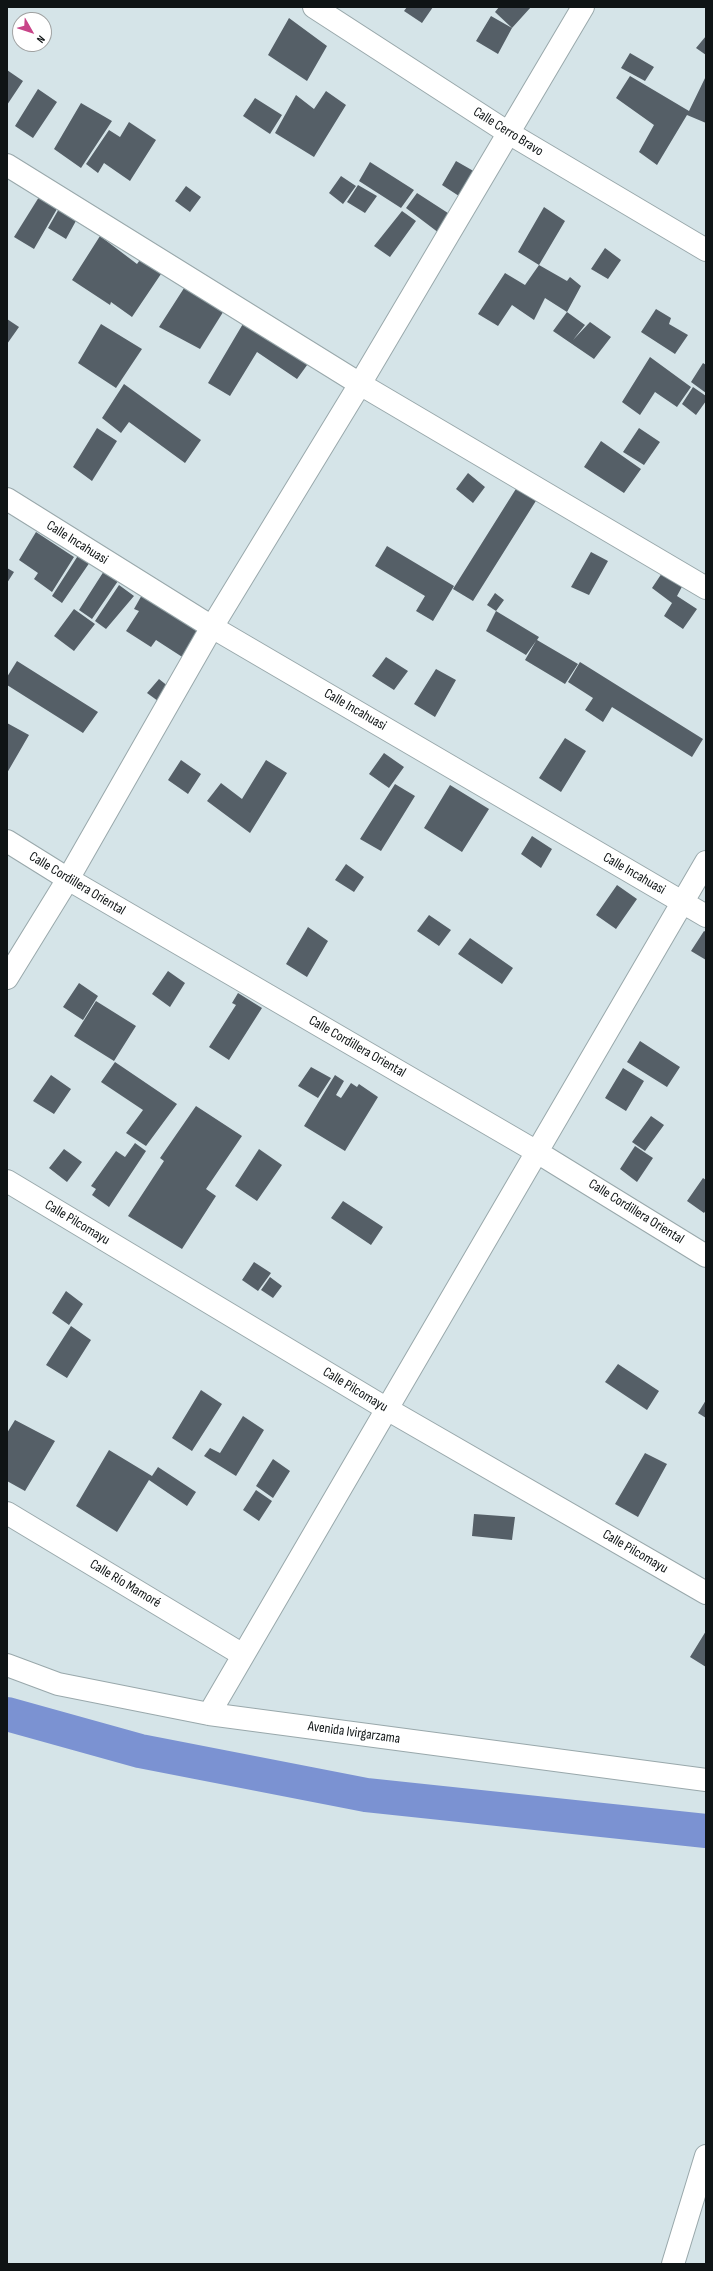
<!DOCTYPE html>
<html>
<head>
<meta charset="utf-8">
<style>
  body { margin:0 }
  #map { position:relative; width:713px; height:2271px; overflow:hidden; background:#d5e4e8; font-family:"Sofia Sans Condensed",sans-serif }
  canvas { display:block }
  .frame { position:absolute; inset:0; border:8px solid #0f1415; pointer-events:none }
  .north { position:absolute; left:12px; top:12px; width:40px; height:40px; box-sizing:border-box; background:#fff; border:1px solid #9fa1a1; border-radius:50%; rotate:129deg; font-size:11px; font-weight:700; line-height:16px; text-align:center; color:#0f1415 }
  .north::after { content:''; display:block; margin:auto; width:14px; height:18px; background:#c84488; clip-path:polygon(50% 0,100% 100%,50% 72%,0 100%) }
</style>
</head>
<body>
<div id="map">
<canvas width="713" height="2271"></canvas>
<div class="frame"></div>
<div class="north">N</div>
</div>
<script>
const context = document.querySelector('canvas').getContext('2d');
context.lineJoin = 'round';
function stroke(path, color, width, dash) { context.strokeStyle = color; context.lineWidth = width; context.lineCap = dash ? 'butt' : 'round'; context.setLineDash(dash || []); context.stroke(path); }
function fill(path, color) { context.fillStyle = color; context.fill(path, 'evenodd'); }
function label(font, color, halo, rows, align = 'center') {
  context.font = font + ' "Sofia Sans Condensed",sans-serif'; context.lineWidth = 4; context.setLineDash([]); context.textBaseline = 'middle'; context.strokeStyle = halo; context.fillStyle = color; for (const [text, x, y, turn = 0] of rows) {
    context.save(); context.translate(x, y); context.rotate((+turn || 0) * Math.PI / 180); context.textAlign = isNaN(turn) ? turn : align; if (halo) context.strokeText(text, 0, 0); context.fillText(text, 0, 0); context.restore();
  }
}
const canal = new Path2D(`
  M7,1714L140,1751L366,1795L706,1831`);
const building = new Path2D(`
  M407,7H433L422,23L404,11Z
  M499,7H531L512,28L495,12Z
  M491,16L512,28L498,54L476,41Z
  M289,18L327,46L307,81L268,55Z
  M706,36V55L696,48Z
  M630,53L654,67L645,81L621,68Z
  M7,70L23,81L7,105Z
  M630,76L689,111L706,76V123L687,115L657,165L639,152L654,125L616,98Z
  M38,89L57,102L33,138L15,126Z
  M326,91L346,105L314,157L275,133L296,95L314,109Z
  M255,98L282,115L270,134L243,116Z
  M81,103L112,121L81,168L54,149Z
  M129,122L156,140L130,181L104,163L98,173L86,164L109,130L120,137Z
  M456,161L477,173L462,198L442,185Z
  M370,162L414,190L401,208L359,181Z
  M341,176L356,186L343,204L329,193Z
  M358,185L377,196L365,213L347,202Z
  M186,186L201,197L190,212L175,201Z
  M417,193L451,215L439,233L406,208Z
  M39,197L57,209L34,249L14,237Z
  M60,207L77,219L66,239L48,228Z
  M544,207L565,221L539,265L518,252Z
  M402,211L416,221L390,257L374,246Z
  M100,236L137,264L142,257L163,271L132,317L111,302L110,305L72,280Z
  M605,248L621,260L608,279L591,269Z
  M539,265L567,281L570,277L581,286L567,312L585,325L573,340L590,322L611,337L594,359L553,331L567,312L545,298L534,320L512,305L498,326L478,314L505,273L525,285Z
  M186,285L225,309L200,349L159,327Z
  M656,309L671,318L669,324L688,335L675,354L641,332Z
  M247,317L310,361L297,379L257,352L230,396L208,383Z
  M7,319L19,327L7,344Z
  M101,324L142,349L116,388L78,363Z
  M650,357L691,387L677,407L655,392L640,415L622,402Z
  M703,363L706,365V393L691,382Z
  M124,384L201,440L185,463L129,422L121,433L102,418Z
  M693,387L706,396V401L696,415L682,404Z
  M97,428L117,441L92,481L73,467Z
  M639,428L660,442L644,465L623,452Z
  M601,441L641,469L624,493L584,467Z
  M468,473L485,487L473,503L456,489Z
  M519,484L539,496L473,601L453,589Z
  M36,532L74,557L52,592L34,579L38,573L19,560Z
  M387,546L454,586L433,621L416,611L425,596L375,566Z
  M591,552L608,561L589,595L571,587Z
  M79,554L90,562L62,603L52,596Z
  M7,568L14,572L7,583Z
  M664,570L684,583L677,596L697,609L683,629L664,616L672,603L652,588Z
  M104,571L118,581L92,619L79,610Z
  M119,585L134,596L106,629L95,621Z
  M143,593L195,624L201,645L190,662L156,640L151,647L126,631L139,611L134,609Z
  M495,593L504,600L496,611L487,605Z
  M74,609L95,624L74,651L54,636Z
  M496,611L539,637L537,640L578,664L565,684L525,660L536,641L526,655L486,631Z
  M386,657L408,671L394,690L372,676Z
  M17,661L98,712L83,733L7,685V677Z
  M580,662L703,739L692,757L612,707L603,722L585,710L593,698L568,682Z
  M436,669L456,680L435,717L414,704Z
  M159,679L169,687L158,701L147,693Z
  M7,723L29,735L7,773Z
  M565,738L586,751L561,792L539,778Z
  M384,753L404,767L389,788L369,774Z
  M181,760L201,774L188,794L168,780Z
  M266,760L287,773L250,833L207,801L221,783L242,799Z
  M395,784L415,796L381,851L360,839Z
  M450,785L489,809L462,852L424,828Z
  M532,836L552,849L541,868L521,854Z
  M346,864L364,877L354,892L335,880Z
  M617,885L637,899L616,929L596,915Z
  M429,915L451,930L439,946L417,931Z
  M308,927L328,941L307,977L286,964Z
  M704,931L706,932V960L691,951Z
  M470,938L513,968L502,984L458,954Z
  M168,971L185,983L170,1007L152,994Z
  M79,983L98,996L83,1020L63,1007Z
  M238,993L262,1008L229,1060L209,1047L236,1005L232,1003Z
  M96,1001L136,1026L114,1061L74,1036Z
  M640,1041L680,1067L667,1087L627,1062Z
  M115,1062L177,1104L146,1146L126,1133L143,1110L101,1082Z
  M311,1067L331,1078L318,1098L298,1086Z
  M623,1068L644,1081L626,1111L605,1098Z
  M51,1075L71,1089L54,1114L33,1101Z
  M335,1075L344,1081L336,1095L341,1098L351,1083L357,1087L359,1084L378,1097L345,1151L304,1126Z
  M196,1106L242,1136L206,1189L216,1196L182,1249L128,1216L164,1161L160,1158Z
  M651,1116L664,1125L645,1151L632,1142Z
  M135,1143L146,1151L109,1207L92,1195L96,1189L91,1186L116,1151L125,1157Z
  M635,1146L653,1158L637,1182L620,1169Z
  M64,1149L82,1162L67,1182L49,1168Z
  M259,1149L282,1165L257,1201L235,1186Z
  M703,1178L706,1180V1210L704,1213L687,1201Z
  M343,1201L383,1227L371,1245L331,1218Z
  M254,1262L271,1273L258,1291L242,1280Z
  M270,1277L282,1286L273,1298L261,1290Z
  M66,1291L83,1304L69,1325L52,1313Z
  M71,1326L91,1340L67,1378L46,1365Z
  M618,1364L659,1391L647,1410L605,1382Z
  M201,1390L222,1404L192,1451L172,1438Z
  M706,1400V1418L698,1413Z
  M243,1416L264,1430L236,1476L204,1456L210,1448L220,1453Z
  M15,1420L55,1441L25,1491L7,1481V1433Z
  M109,1450L152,1476L158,1467L196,1492L187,1506L149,1480L117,1532L76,1506Z
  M645,1453L667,1464L638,1517L615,1504Z
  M273,1459L290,1471L273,1498L256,1486Z
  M256,1490L272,1501L259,1521L243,1510Z
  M474,1514L515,1517L512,1540L472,1536Z
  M706,1631V1667L690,1657Z`);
const street = new Path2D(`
  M314,7L507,132L706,250
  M7,165L360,384L706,588
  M7,499L212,627L706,916
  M7,841L68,879L537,1152L706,1256
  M7,978L68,879L212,627L360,384L583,7
  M7,1181L387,1409L706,1593
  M7,1513L243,1655
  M7,1665L58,1684L209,1714L706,1780
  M209,1714L706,862
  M673,2264L706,2156`);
const streetNames = [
  ["Calle Cerro Bravo",508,132,32],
  ["Calle Incahuasi",77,543,32],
  ["Calle Incahuasi",355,710,30],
  ["Calle Incahuasi",634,874,30],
  ["Calle Cordillera Oriental",77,884,31],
  ["Calle Cordillera Oriental",357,1047,30],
  ["Calle Cordillera Oriental",636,1212,32],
  ["Calle Pilcomayu",77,1223,31],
  ["Calle Pilcomayu",355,1390,31],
  ["Calle Pilcomayu",635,1552,30],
  ["Calle Río Mamoré",125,1584,31],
  ["Avenida Ivirgarzama",354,1733,8]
];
stroke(canal, '#7b92d2', 34);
fill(building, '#555f67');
stroke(street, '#99a8ab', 24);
stroke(street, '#fff', 22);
label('14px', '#0f1415', '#fff', streetNames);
</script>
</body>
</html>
